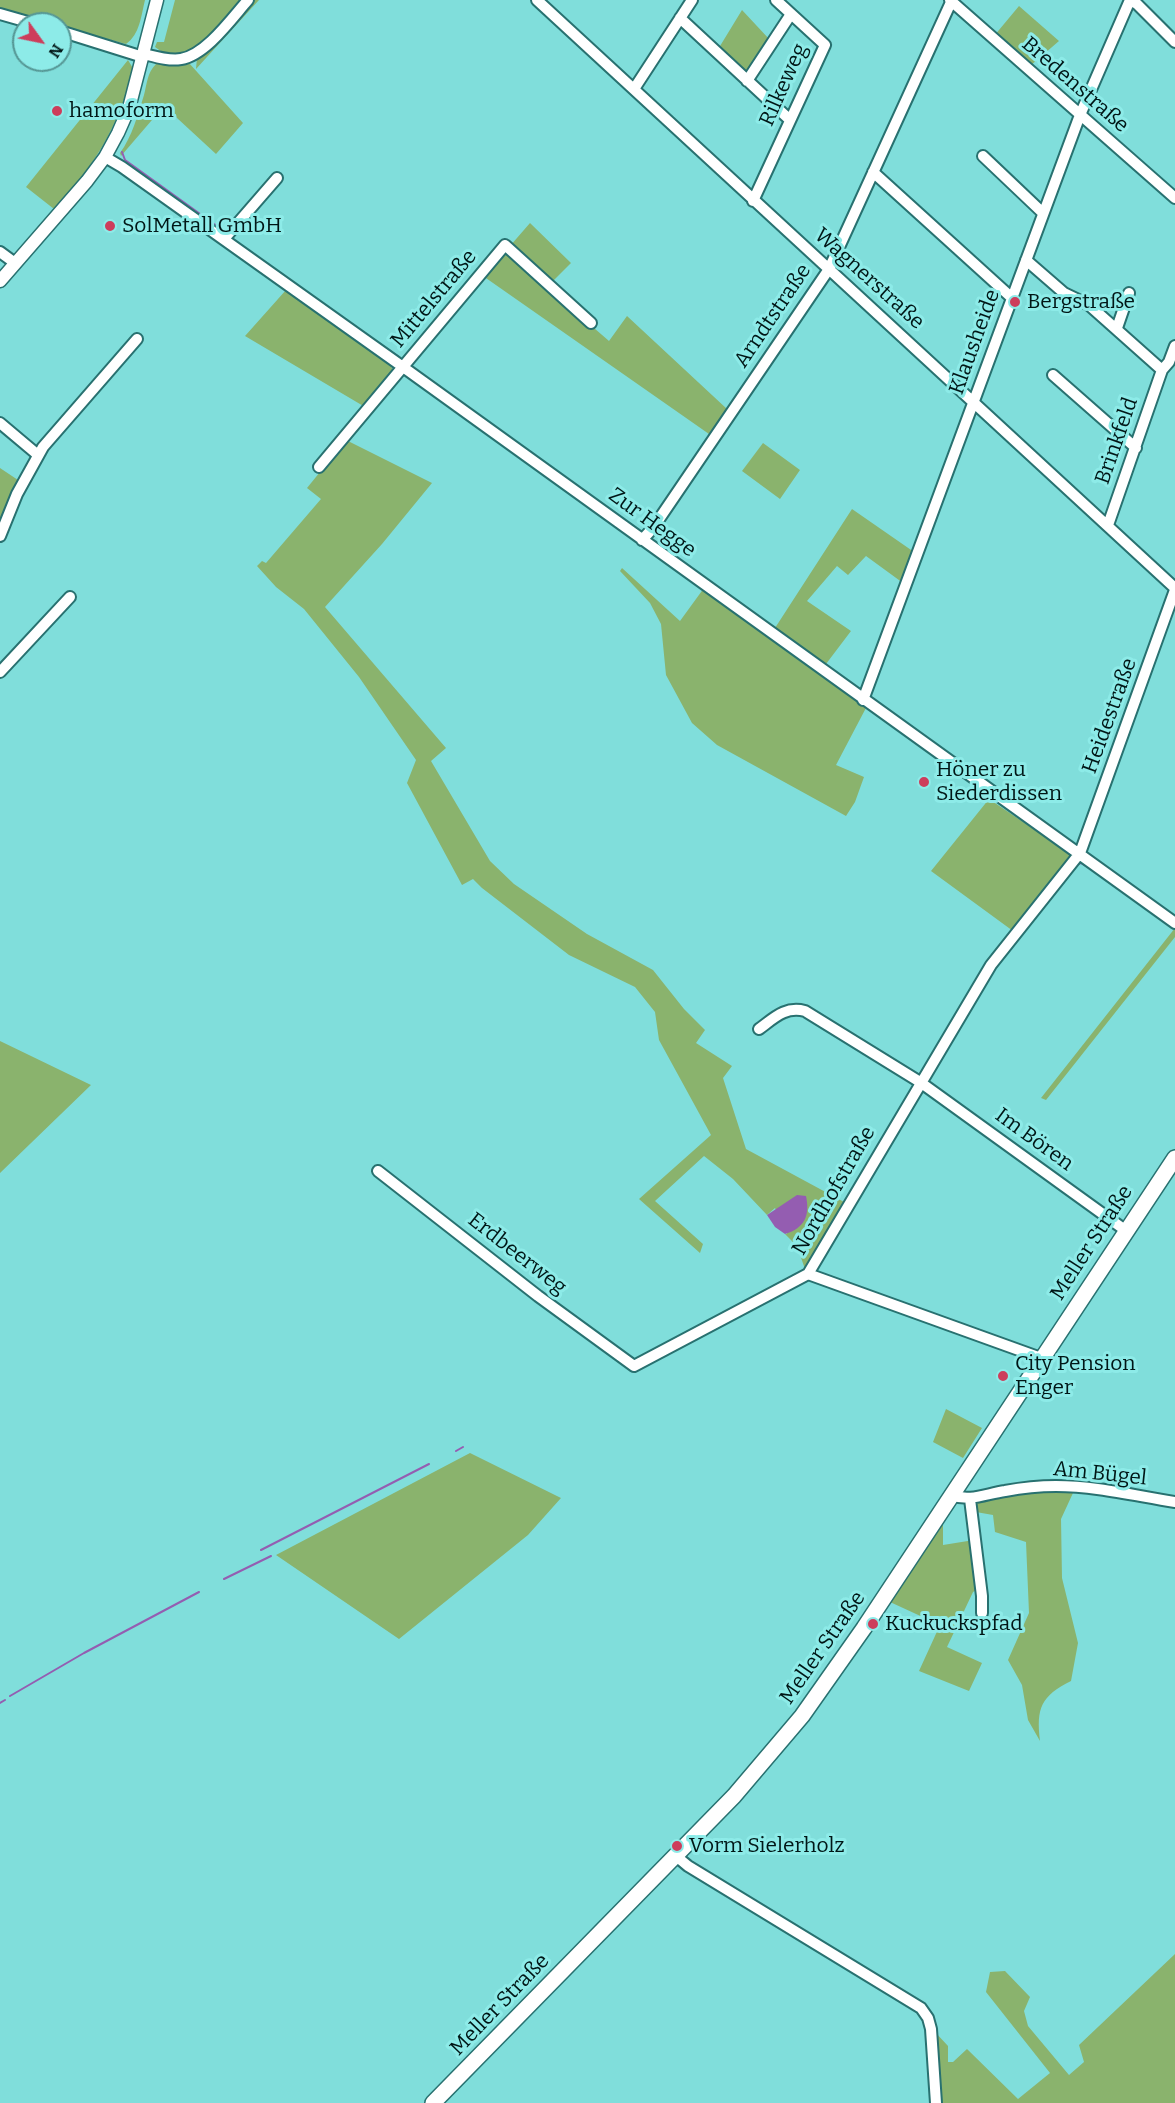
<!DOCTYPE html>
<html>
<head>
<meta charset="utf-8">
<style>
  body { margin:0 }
  #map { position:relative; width:1175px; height:2103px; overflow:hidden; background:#80dedb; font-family:Bitter,serif }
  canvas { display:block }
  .north { position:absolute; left:12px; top:12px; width:60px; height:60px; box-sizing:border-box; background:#8debe8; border:2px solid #559694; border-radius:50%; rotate:123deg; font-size:16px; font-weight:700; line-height:24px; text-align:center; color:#001616 }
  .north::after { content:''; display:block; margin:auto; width:21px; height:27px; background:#cd3d5b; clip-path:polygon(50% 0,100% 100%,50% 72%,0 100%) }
</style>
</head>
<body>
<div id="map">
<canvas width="1175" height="2103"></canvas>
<div class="north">N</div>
</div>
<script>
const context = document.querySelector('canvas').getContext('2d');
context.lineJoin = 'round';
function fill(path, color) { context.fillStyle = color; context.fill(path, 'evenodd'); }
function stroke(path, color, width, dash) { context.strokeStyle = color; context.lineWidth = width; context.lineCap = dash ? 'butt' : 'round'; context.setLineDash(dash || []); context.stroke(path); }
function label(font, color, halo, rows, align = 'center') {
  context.font = font + ' Bitter,serif'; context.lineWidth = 6; context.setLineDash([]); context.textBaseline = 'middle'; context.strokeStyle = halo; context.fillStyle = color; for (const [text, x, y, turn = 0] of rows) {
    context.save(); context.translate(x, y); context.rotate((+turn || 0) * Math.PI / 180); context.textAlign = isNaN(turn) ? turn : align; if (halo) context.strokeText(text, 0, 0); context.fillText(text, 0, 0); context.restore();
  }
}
const green = new Path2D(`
  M0,0H145C141,16 140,34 126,44L60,26V24H54L0,9Z
  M175,0H259L196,69L198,46C183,55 170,59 155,47L157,42H164Z
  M1019,6L1059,41L1030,66L994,36Z
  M742,10L770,40L748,73L717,51Z
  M128,60L134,70C116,130 96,164 54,209L26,187Z
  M189,63L243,123L216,154L164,106L121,156L120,153C132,137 138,114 144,95C147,84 147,73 156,64Z
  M530,223L571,263L550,284L510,246Z
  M505,251L609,341L627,316L727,409L709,434L483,276Z
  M286,290L389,364L394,371L365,407L245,336Z
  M346,440L432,483L382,544L325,607L446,748L431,761L490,861L514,884L587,934L653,970L684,1009L705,1030L696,1043L732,1066L723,1078L746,1149L844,1202V1207L806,1272L797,1246L785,1234H787L775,1208L767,1215L733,1179L704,1156L655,1201L703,1244L700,1253L639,1199L711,1135L659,1040L655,1012L635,987L569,955L482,888L473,879L462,885L407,783L416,760L359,677L304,609L276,587L257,566L262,561L266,563L321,499L307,488Z
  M763,443L800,470L780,499L742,471Z
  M0,468L21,482L0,528Z
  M852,509L914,552L903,583L866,556L848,575L837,566L807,601L851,631L826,664L775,628Z
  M622,568L680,621L704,588L867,706L836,765L864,777L855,802L846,816L717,745L692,723L666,675L661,624L650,603L620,571Z
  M989,799L1072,855L1013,931L931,871Z
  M1175,928V937L1046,1100L1041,1098Z
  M0,1041L91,1085L0,1173Z
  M946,1409L982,1428L963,1458L933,1442Z
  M470,1453L561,1498L528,1535L399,1639L276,1555Z
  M1049,1481L1053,1483H1072L1073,1493L1061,1519L1062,1578L1078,1643L1071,1681C1041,1696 1036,1708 1040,1741L1028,1720L1022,1685L1008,1660L1029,1613L1026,1542L995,1532L993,1515L976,1512V1503Z
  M943,1520V1545L974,1540L980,1588L973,1592L947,1647L982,1663L969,1691L919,1671L940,1625L890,1602Z
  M1175,1954V2103H940L935,2032L948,2046V2062H953L967,2049L1018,2099L1050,2073L986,1992L990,1972L1005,1971L1030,1997L1024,2011L1028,2026L1069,2075L1084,2062L1079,2045Z`);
const water = new Path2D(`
  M797,1195L806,1196C810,1215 805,1228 785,1234L775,1227L767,1215Z`);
const stream = new Path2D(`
  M122,152L125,160L221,229
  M377,342L399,357
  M1078,864L1081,863L1091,869
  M456,1451L463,1447
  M261,1550L429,1464
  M224,1579L271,1556
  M10,1696L84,1653L199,1592
  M0,1703L5,1700`);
const minor = new Path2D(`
  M537,0L1175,588
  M950,0L1175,198
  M1131,0L1137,4L1175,42
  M0,14L35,24
  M680,18L790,120
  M60,31L143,57
  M144,54C156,57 169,61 181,59C206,55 232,18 248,0
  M747,81L791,14
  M634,89L692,0
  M983,156L1043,213
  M105,157L122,167L403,367L1175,923
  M873,172L1012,298
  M753,201L825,45L776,0
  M224,239L277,178
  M0,252L15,263
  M1026,260L1064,293L1089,305L1162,370
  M1117,328L1129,293
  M1053,375L1136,448
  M0,423L38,455
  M319,467L505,245L591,323
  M1108,525L1162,370L1169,362L1175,346
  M0,536L17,494L43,447L137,339
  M642,540L653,528L829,269L952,0
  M0,672L70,597
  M863,700L1080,115L1130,0
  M759,1029C774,1018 785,1006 805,1011L920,1082L1125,1230
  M378,1171L538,1296L634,1366L808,1274L991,965L1080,853L1175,590
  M808,1274L1041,1358
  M951,1495C970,1502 985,1494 1005,1491C1021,1488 1039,1486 1056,1486C1096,1486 1136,1496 1175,1502
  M970,1499L982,1596V1613
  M676,1856L688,1866L921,2008L928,2018L931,2029L936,2103`);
const tertiary = new Path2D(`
  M0,281L87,181L105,157L118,133L129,108L157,0`);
const secondary = new Path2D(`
  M433,2103L734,1796L802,1716L864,1628L1175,1158`);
const markers = [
  [57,111,6,"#cd3d5b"],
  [110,226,6,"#cd3d5b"],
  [1015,302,6,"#cd3d5b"],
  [924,782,6,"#cd3d5b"],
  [1003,1376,6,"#cd3d5b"],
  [873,1624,6,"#cd3d5b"],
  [677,1846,6,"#cd3d5b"]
];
const streetNames = [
  ["Rilkeweg",784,85,-66],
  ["Bredenstraße",1075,85,41],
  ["Wagnerstraße",869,279,42],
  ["Mittelstraße",434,299,-50],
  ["Arndtstraße",773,316,-56],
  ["Klausheide",975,342,-70],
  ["Brinkfeld",1117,441,-71],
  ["Zur Hegge",652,523,36],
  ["Heidestraße",1110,716,-70],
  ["Im Bören",1034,1140,36],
  ["Nordhofstraße",834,1191,-60],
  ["Meller Straße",1092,1243,-57],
  ["Erdbeerweg",517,1254,38],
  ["Am Bügel",1100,1474,6],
  ["Meller Straße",823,1648,-55],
  ["Meller Straße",500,2005,-46]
];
const poiNames = [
  ["hamoform",69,111],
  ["SolMetall GmbH",122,226],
  ["Bergstraße",1027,302],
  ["Höner zu",936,770],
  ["Siederdissen",936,794],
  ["City Pension",1015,1364],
  ["Enger",1015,1388],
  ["Kuckuckspfad",885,1624],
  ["Vorm Sielerholz",689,1846]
];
fill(green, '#8ab36d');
fill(water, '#945db1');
stroke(stream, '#945db1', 2);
stroke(minor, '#287170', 14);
stroke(tertiary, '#287170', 15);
stroke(secondary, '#287170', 18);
stroke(minor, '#fff', 10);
stroke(tertiary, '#fff', 12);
stroke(secondary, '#fff', 15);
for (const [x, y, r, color] of markers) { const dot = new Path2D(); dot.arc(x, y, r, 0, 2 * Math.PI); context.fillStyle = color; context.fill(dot); stroke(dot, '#8debe8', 2); }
label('21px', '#001616', '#8debe8', streetNames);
label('21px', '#001616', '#8debe8', poiNames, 'left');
</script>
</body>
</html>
